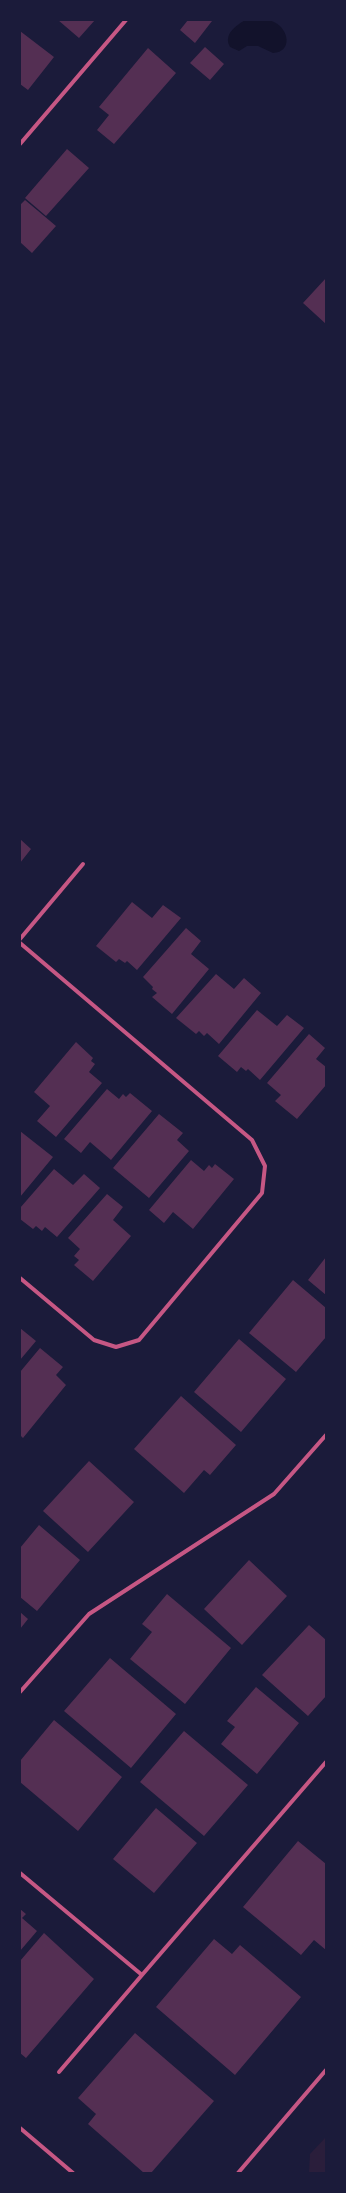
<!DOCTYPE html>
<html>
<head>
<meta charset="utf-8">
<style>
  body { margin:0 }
  #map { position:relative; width:346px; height:2193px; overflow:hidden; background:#1b1b3a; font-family:"Public Sans",sans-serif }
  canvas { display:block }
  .frame { position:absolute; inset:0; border:21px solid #1b1b3a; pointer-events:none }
</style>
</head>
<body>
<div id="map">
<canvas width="346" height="2193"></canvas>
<div class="frame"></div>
</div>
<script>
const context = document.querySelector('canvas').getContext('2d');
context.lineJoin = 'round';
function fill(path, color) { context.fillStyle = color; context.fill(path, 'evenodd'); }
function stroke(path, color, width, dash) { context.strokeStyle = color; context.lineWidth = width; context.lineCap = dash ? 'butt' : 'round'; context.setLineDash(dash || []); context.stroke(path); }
const green = new Path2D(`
  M326,2137V2173H309L310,2154Z`);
const water = new Path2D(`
  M245,20C253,19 266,18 274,22C289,29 293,52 273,53L258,46H247L239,51L230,47C223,34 236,26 245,20Z`);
const building = new Path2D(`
  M58,20H95L79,38Z
  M188,20H211L212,21L195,43L180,30Z
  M20,31L54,57L28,90L20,84Z
  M205,47L224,64L210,80L190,63Z
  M148,48L176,73L114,144L97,130L109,115L99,107Z
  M67,149L89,168L46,216L25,198Z
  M25,200L56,226L32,253L20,242V205Z
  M326,278V324L303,303Z
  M20,839L31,849L20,863Z
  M132,902L152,918L163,905L181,918L137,970L127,961L125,963L119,959L116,962L96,946Z
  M186,928L201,941L191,954L209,969L172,1014L152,997L157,993L152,989L153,987L143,977Z
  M216,974L234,989L244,978L261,993L219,1044L207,1033L204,1036L199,1031L196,1034L176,1018Z
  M257,1010L277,1026L287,1015L304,1028L260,1080L248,1069L246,1071L241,1067L237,1072L218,1056Z
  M309,1034L325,1048L316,1059L326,1067V1085L297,1119L275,1101L281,1095L267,1083Z
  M76,1042L93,1058L91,1061L95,1064L89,1072L102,1083L56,1137L37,1121L50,1106L34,1092Z
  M107,1089L119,1099L123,1094L126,1097L130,1093L152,1111L111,1160L90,1142L81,1153L64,1139Z
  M159,1114L183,1133L177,1140L189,1151L149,1198L113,1168Z
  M20,1131L53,1157L20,1197Z
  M191,1160L204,1171L209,1165L212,1168L215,1164L234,1179L193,1229L173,1212L164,1223L149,1210Z
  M54,1169L73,1185L84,1174L100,1188L57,1237L45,1227L42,1231L36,1226L33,1229L20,1219V1208Z
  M107,1194L123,1207L113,1220L131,1236L93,1281L74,1265L79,1260L74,1256L80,1249L68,1238Z
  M326,1257V1295L308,1280Z
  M293,1280L326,1308V1337L296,1372L249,1333Z
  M20,1328L36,1341L20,1360Z
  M239,1339L286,1379L241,1432L194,1392Z
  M40,1348L63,1367L56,1375L66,1385L23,1438L20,1435V1372Z
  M181,1396L236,1445L210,1475L204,1470L184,1493L134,1449Z
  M89,1461L134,1502L88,1552L43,1511Z
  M39,1525L80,1560L37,1611L20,1597V1548Z
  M249,1560L287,1596L242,1645L204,1609Z
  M167,1594L231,1648L185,1704L130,1659L152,1632L142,1624Z
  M20,1612L28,1619L20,1629Z
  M309,1625L326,1640V1696L308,1716L262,1675Z
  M110,1658L176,1714L131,1768L64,1711Z
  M256,1687L299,1723L257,1774L221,1744L235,1727L227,1721Z
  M54,1720L122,1777L78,1831L20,1782V1761Z
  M184,1731L248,1785L204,1836L140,1782Z
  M156,1808L197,1843L154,1893L113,1859Z
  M298,1841L326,1864V1950L314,1940L301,1955L243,1907Z
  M20,1909L26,1914L22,1918L37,1931L20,1951Z
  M44,1933L94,1979L26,2058L20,2053V1961Z
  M214,1939L232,1954L240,1945L301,1997L235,2075L156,2007Z
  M135,2033L214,2101L151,2173H144L88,2124L96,2114L78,2098Z`);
const minor = new Path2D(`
  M20,144L126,20
  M20,939L83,864
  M20,943L252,1140L265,1166L262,1193L139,1340L116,1347L94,1340L20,1278
  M20,1692L89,1614L274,1494L326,1435
  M20,1873L142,1975L59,2072
  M142,1975L326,1762
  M20,2128L73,2173
  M238,2173L326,2070`);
fill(green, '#2a1e3b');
fill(water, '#12122b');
fill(building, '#542f53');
stroke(minor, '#c65784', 4);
</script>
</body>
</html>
